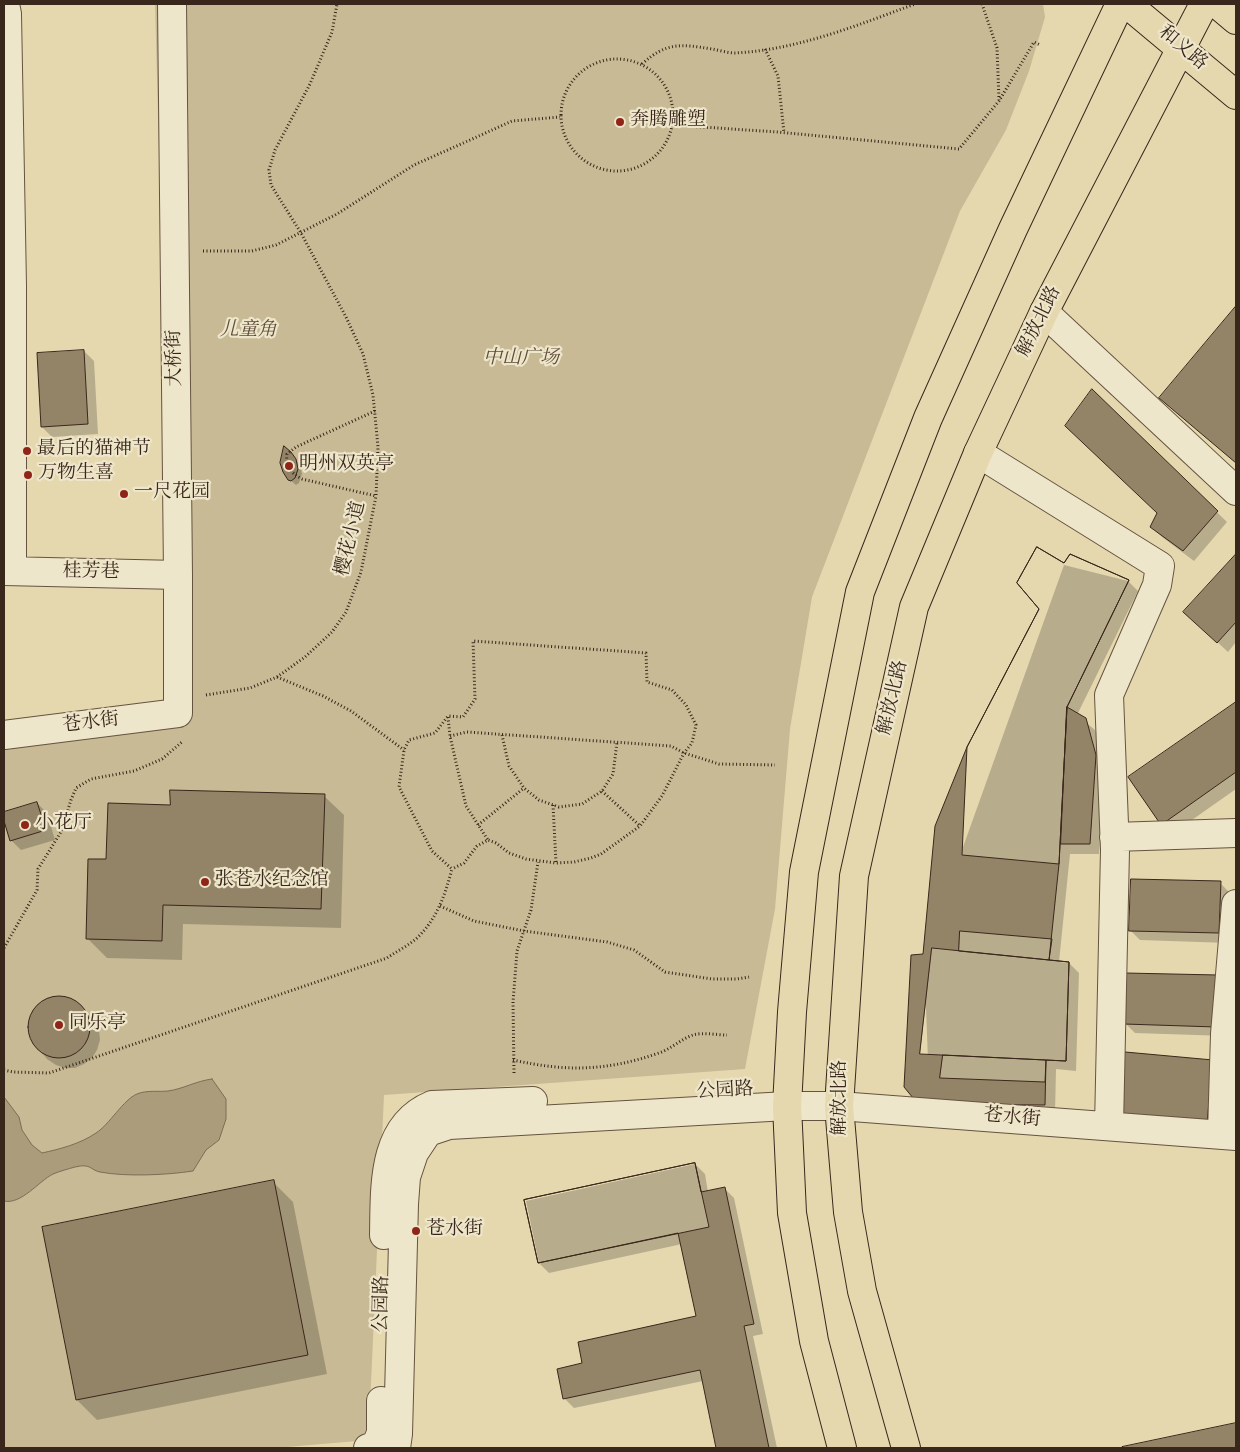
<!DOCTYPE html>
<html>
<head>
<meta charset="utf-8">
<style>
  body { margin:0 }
  #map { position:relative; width:1240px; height:1452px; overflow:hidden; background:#e5d8ae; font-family:Vollkorn,serif }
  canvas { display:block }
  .frame { position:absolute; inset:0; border:5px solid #3a271b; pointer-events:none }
</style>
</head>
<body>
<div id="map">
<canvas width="1240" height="1452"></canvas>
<div class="frame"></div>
</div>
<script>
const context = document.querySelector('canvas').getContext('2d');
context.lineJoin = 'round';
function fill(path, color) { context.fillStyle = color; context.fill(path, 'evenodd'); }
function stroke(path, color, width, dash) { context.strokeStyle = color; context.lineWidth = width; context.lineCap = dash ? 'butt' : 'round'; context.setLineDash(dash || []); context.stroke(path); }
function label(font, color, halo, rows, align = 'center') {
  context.font = font + ' Vollkorn,"Noto Serif SC",serif'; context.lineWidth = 4.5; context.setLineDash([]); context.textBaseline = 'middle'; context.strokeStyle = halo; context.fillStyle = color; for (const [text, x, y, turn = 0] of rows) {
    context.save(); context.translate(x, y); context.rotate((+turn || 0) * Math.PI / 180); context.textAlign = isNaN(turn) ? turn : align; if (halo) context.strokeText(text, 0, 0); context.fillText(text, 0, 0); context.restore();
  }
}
const green = new Path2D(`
  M155,4H1043L1045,17L1029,71L1006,130L960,211L812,597L790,729L775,909L745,1069L384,1095L369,1428L357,1441L276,1448H4V734L174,708Z`);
const water = new Path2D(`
  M212,1079L226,1099V1119L219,1140L206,1150L193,1171C167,1175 126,1177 100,1172C90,1170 91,1163 75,1167C68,1169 60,1171 53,1174C39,1181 21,1205 4,1201V1097L19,1117L22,1130L32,1145L42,1153C60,1149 80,1144 96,1133C109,1125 124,1099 137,1094C146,1090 158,1092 168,1091C183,1089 196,1081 212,1079Z`);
const shadow = new Path2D(`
  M1236,308V463L1160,398Z
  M84,351L94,361L98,434L52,437L42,427Z
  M1092,391L1227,522L1194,561L1162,537L1152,527L1158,513Z
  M290,453L300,465L302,474L299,483L296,485L289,479Z
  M1236,556V642L1228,652L1185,612Z
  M1064,565L1128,581L1138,591L1077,715L1095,730L1106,765L1099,854H1070L1059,962L1069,963L1079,973L1076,1071L1056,1069L1055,1114L930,1113L924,956Z
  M1236,704V789L1172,834L1130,777Z
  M324,796L344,815L341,928L183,924L182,960L107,958L87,938L171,806Z
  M37,803L47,813L55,840L21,850L11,840L4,813Z
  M1220,883L1230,893L1229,943L1140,940L1130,930Z
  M1218,977L1226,1036L1135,1033L1125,1023Z
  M58,997L68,999L77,1003L94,1021L99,1030L100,1040L97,1050L92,1058L84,1064L75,1068H65L56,1065L47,1059L31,1040L29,1031V1021L33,1011L39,1004L48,999Z
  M1213,1061L1216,1132L1131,1125Z
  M695,1164L705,1174L708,1192L724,1188L734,1198L763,1334L753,1336L777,1448H718L703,1381L574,1408L564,1398L584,1364L698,1317L682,1244L549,1273L539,1263L526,1201Z
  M273,1182L293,1202L327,1374L97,1420L77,1400Z
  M1236,1424V1448H1123Z`);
const building = new Path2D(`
  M1236,306V463L1159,398Z
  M84,350L88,424L41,427L37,353Z
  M1092,389L1218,511L1183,551L1150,527L1157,513L1065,426Z
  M284,446L291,452L296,459L298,469L295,478L291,481L288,480L283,472L280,463Z
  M1037,547L1064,563L1070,554L1129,580L1067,707L1059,864L962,855L967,747L1039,609L1017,583Z
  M1037,547L1064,563L1070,554L1129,580L1067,707L1059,864L1049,960L1069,962L1066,1061L1046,1060L1045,1105L918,1104L904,1087L911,955L923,954L935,826L967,747L1039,609L1017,583Z
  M1236,554V622L1217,643L1183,612Z
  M1236,702V772L1161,825L1128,777Z
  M1067,707L1086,718L1096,755L1090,844H1061Z
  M170,790L325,794L321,909L163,905L162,941L86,939L88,859H106L108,803L170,805Z
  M37,802L46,830L10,841L4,821V812Z
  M1131,879L1221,881L1219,933L1129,931Z
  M960,931L1052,939L1049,960L959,951Z
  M932,948L1069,962L1066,1061L920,1054Z
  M1125,973L1218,975L1216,1027L1124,1024Z
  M28 1027a31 31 0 1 1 62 0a31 31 0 1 1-62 0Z
  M1125,1052L1213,1060L1207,1123L1119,1115Z
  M943,1055L1046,1060L1045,1082L940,1078Z
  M695,1163L701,1192L725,1187L754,1324L744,1326L769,1448H716L700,1370L563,1399L557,1369L582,1363L578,1342L696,1316L678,1233L538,1263L524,1200Z
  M695,1163L709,1227L538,1263L524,1200Z
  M274,1180L308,1355L76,1400L42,1227Z
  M1236,1423V1448H1122V1447Z`);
const path = new Path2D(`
  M982,4L997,48L999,100
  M765,49L778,76L784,133
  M561 115a56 56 0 1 1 112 0a56 56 0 1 1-112 0Z
  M642,64C666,42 681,44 712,49C719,50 727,53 735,53C797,50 858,25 915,4
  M672,125L777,132L959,149L999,101L1034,42L1040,45
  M203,251H252L276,245L337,214L414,165L470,140L512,121L560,117
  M375,411L296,447L287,454C285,467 291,473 302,479L376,496
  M277,677L323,696L351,711L404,750
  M206,695L250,688L277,677L305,657L332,632L346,612L361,572L376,496L378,447L373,395L363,354L346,317L301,233L271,185L269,170L275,150L310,84L332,32L337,4
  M448,717L450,736L466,806L488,840
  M502,735L509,766L524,788L539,800L559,807L582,804L602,791L613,774L617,742
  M450,736L467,732L671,746L684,753L719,764L775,765
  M602,791L640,826
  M553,805L556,863
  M478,825L524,788
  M440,906L474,921L524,931L607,942L634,950L665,972L712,979H737L749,977
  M4,948L37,890L38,869L61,832L71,800L76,788L91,779L134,771L162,759L182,742
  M513,1060C567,1072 607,1071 659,1053C671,1049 681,1039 693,1035C703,1032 717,1035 727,1035
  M4,1070L13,1072L49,1073L387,958C397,951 408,946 417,938C437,919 445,895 452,869L432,851L399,787L404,750L409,740L435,733L448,716L463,717L475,699L473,641L646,653L647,682L672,690L686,705L696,725L692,743L684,753L662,796L640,826L601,854L591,858L574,862L556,863L526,859L509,853L496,843L488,840L477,846L464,863L452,869
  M514,1073L513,1002L517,951L531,910L538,862`);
const minor = new Path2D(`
  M5,4L7,14L12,286V571
  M1044,312L1236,491
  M978,453L1160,566L1157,585L1109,695L1115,850L1109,1126
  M4,571L178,575
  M4,735L178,713V575L172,4
  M1114,837L1236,833
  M1222,1134L1225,1034L1236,904
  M384,1235C385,1188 381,1126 432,1105L533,1101
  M368,1448L376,1445L381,1433V1401
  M396,1448L398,1434L404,1204L406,1177L414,1153L428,1132L449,1125L787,1106H839L1236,1136`);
const major = new Path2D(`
  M1127,4L1236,95
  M1217,4L1236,20
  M842,1448L814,1341L792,1213L787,1106L792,1012L804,872L860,592L928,418L1013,229L1120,4
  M906,1448L862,1291L848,1212L839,1106L854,876L914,607L978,453L1044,312L1204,4`);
const markers = [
  [620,122,5,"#8f2418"],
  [27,451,5,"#8f2418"],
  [289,466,5,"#8f2418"],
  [28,475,5,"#8f2418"],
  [124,494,5,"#8f2418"],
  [25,825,5,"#8f2418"],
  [205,882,5,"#8f2418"],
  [59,1025,5,"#8f2418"],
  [416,1231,5,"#8f2418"]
];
const streetNames = [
  ["和义路",1182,49,40],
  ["解放北路",1040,322,-64],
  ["大桥街",176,358,-91],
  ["樱花小道",352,539,-77],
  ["桂芳巷",91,573,1],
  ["解放北路",894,698,-77],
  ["苍水街",91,724,-7],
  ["公园路",725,1092,-3],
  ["解放北路",842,1098,-90],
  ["苍水街",1012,1119,5],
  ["公园路",383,1304,-89]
];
const poiNames = [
  ["奔腾雕塑",630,122],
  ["最后的猫神节",37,451],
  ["明州双英亭",299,466],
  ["万物生喜",38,475],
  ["一尺花园",134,494],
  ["小花厅",35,825],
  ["张苍水纪念馆",215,882],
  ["同乐亭",69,1025],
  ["苍水街",426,1231]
];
const parkNames = [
  ["儿童角",248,332],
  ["中山广场",521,360]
];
fill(green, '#c8ba95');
fill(water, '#ab9c7c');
stroke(water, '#7e6d55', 1);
fill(shadow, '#0003');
fill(building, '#938367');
stroke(building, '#3a271b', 1);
stroke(minor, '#655340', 30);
stroke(major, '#3a271b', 30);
stroke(path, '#3a271b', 3, [1, 2.5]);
stroke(minor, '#eee6ca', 28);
stroke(major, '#e5d8ae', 28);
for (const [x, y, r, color] of markers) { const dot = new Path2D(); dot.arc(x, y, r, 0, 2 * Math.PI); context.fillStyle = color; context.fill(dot); stroke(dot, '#eee6ca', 2); }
label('19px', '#3a271b', '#eee6ca', streetNames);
label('19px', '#3a271b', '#eee6ca', poiNames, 'left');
label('italic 19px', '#5e4c3a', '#eee6ca', parkNames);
</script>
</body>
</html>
